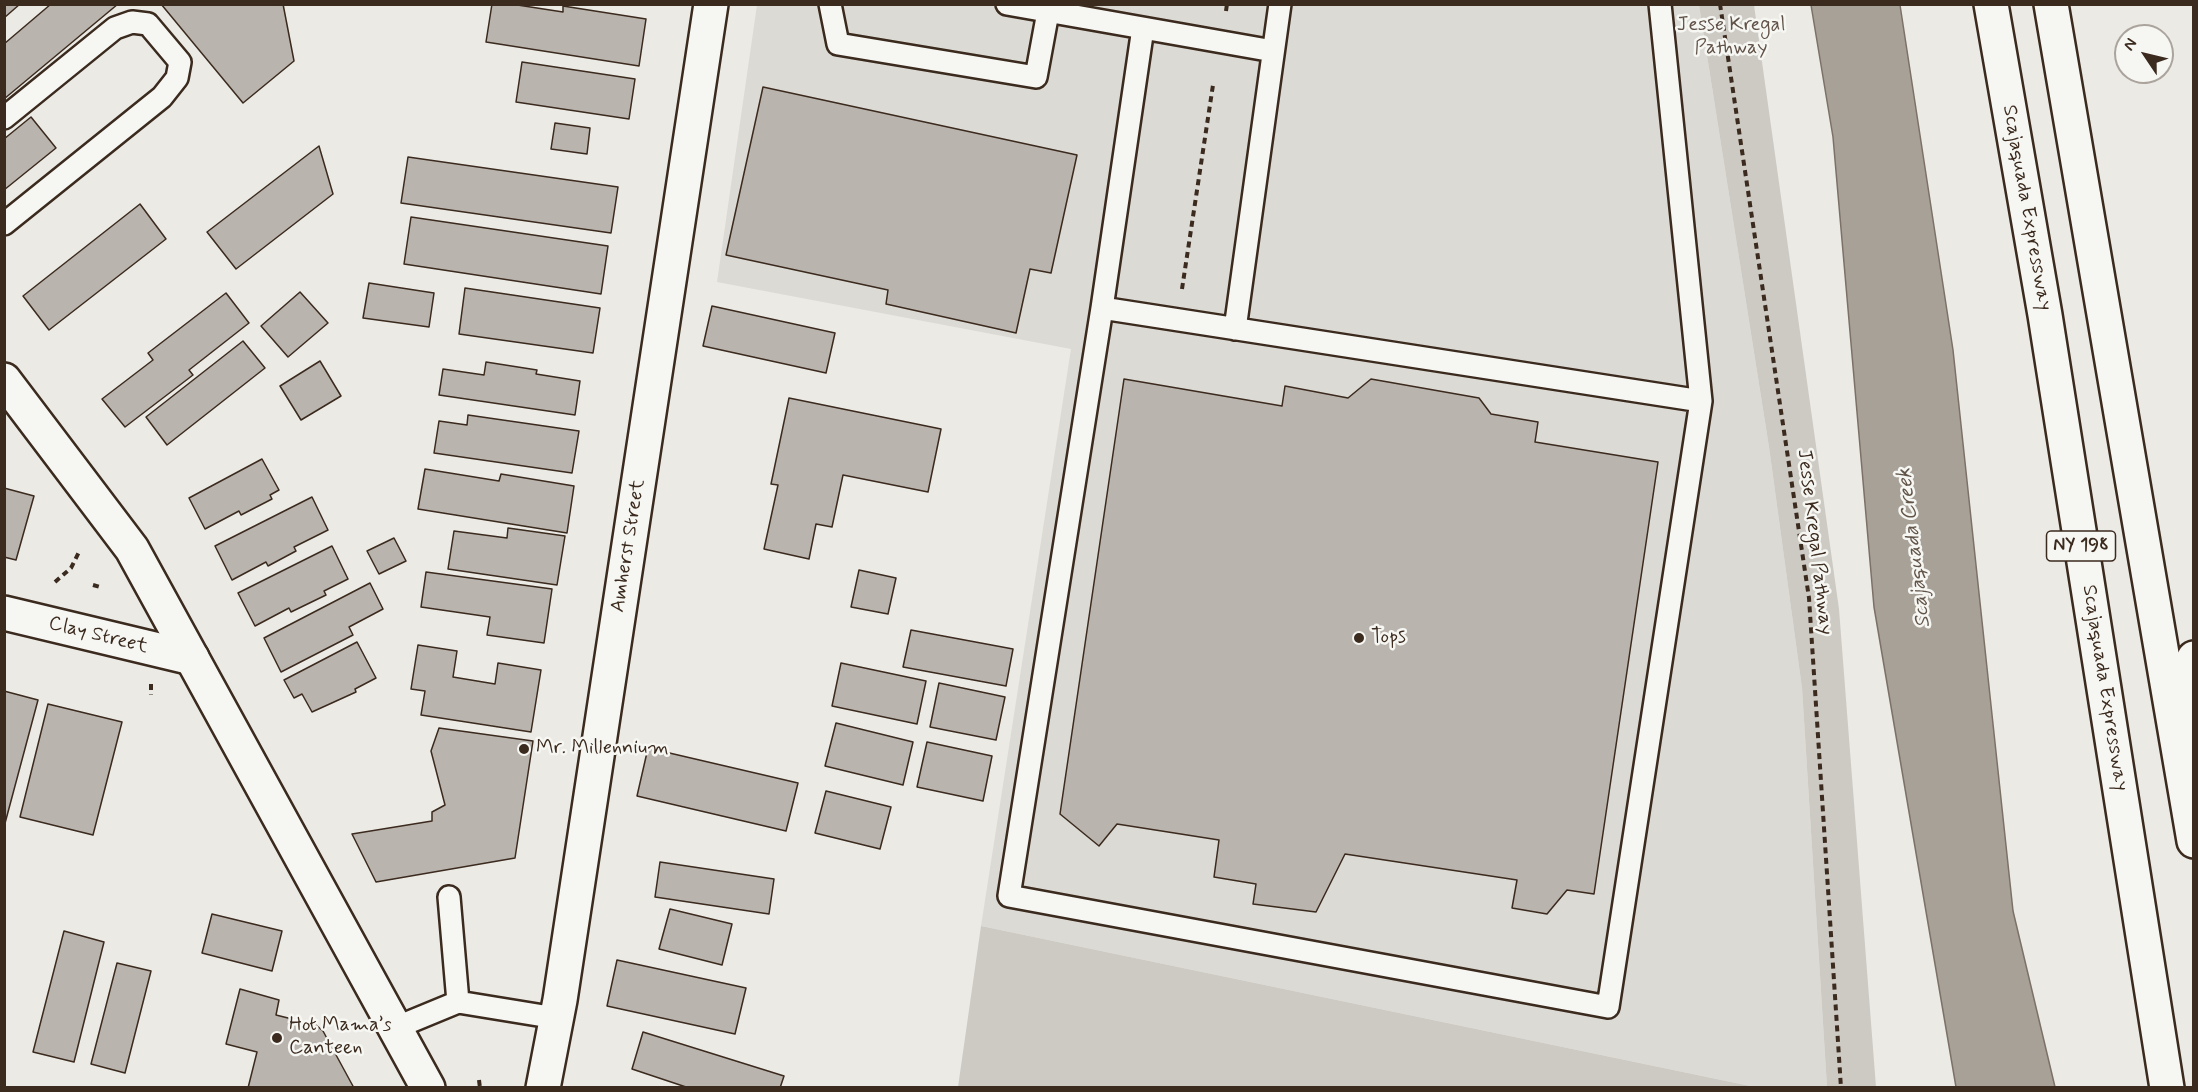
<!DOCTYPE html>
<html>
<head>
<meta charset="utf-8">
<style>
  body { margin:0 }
  #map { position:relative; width:2198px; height:1092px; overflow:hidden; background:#ebeae5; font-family:Mynerve,sans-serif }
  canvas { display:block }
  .frame { position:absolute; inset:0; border:6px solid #3b2a1e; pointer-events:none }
  .north { position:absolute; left:2114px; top:24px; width:60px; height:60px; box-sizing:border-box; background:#f6f6f2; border:2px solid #aba49d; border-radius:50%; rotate:305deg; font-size:16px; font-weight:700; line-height:24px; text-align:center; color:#3b2a1e }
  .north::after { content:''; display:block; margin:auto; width:21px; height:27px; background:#3b2a1e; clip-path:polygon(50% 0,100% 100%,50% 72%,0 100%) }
</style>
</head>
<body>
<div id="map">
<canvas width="2198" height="1092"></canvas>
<div class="frame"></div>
<div class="north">N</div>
</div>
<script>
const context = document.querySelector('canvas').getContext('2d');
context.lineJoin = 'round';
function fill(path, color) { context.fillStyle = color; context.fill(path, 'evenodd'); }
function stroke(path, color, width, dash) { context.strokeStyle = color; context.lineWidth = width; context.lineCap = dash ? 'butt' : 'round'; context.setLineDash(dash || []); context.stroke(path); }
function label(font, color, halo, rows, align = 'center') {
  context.font = font + ' Mynerve,sans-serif'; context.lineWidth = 5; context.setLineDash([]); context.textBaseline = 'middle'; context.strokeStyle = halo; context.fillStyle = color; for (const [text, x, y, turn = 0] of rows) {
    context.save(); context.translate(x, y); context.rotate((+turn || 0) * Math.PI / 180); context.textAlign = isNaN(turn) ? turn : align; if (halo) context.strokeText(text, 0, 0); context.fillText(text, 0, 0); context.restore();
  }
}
const built = new Path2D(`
  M757,5H1699L1769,447L1802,688L1827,1087H1755L981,926L1071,349L717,282Z`);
const green = new Path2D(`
  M1699,5H1754L1839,609L1876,1087H1827L1802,688L1769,447Z
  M981,926L1755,1087H958Z`);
const water = new Path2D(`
  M1811,5H1900L1953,350L2013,911L2055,1087H1956L1874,607L1833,137Z`);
const building = new Path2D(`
  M4,4H20L4,18Z
  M51,4H118L4,99V44Z
  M161,4H283L294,61L243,103Z
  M492,4H511L563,12V6L646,19L639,66L486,42Z
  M522,62L635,79L629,119L516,102Z
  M763,87L1077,155L1051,273L1030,269L1016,333L886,304L888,290L726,255Z
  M31,117L56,148L4,190V139Z
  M555,123L590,128L587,154L551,149Z
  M319,146L333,194L236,269L207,232Z
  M408,157L618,187L611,233L401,203Z
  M140,204L166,239L49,330L23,296Z
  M411,217L608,246L601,294L404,264Z
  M369,283L434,293L429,327L363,318Z
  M465,288L600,308L593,353L459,334Z
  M300,292L328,323L288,357L261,326Z
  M226,293L249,323L189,370L193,375L125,427L102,399L153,360L148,353Z
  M712,306L835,333L826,373L703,346Z
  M243,341L265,368L167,445L146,417Z
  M320,361L341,396L301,420L280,386Z
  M486,362L537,370L536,374L580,381L575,415L439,395L443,369L484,375Z
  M1124,379L1282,406L1285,386L1348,398L1371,379L1479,398L1491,414L1538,422L1535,442L1658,462L1594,894L1567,890L1547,914L1512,908L1517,880L1345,854L1316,912L1253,904L1256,884L1214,877L1219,840L1117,824L1099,846L1060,814Z
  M789,398L941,429L928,492L843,475L832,527L816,524L809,559L764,549L778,485L771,484Z
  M468,415L579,431L572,473L434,453L439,421L467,425Z
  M262,459L279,490L270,495L272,499L241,515L239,511L205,529L189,498Z
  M425,469L499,481L501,474L574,486L567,533L418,509Z
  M4,488L34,496L16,560L4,557Z
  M312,497L328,530L294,547L296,551L268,566L266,562L232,580L215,546Z
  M508,528L565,536L557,585L448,569L454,531L507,538Z
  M394,538L406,561L379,574L367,551Z
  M332,546L348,579L324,591L326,595L291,612L289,608L255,626L238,593Z
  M859,570L896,578L888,614L851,607Z
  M426,572L552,589L544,643L487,635L490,617L421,607Z
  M370,583L383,609L349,627L353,635L281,672L264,638Z
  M911,630L1013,649L1006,686L903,667Z
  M357,642L376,678L355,689L356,692L312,712L302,694L294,698L284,680Z
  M418,645L457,651L453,677L495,684L498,663L541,670L531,732L421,715L425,691L411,689Z
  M841,663L926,681L917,724L832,706Z
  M939,683L1005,697L996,740L930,727Z
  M4,691L38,700L4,827Z
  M48,704L122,722L93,835L20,817Z
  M836,723L913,742L903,785L825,766Z
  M439,728L533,741L515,858L376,882L352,834L432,821V812L445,805L431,751Z
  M927,742L992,756L983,801L917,787Z
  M648,748L798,783L786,831L637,796Z
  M826,791L891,807L880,849L815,833Z
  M660,862L774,879L769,914L655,897Z
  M670,909L732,924L722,965L659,949Z
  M212,914L282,931L272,971L202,953Z
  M64,931L104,942L74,1062L33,1052Z
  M617,960L746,988L735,1034L607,1006Z
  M117,963L151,971L125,1073L91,1064Z
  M240,989L279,1000L276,1015L316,1025L323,1031L354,1088H248L257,1052L226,1044Z
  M643,1032L784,1076L780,1088H689L632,1069Z`);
const path = new Path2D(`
  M1720,4L1809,598L1841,1088
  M1226,11L1227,4
  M1182,289L1213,85
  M55,582L71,568L80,550
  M93,585L100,587
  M151,684V695
  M479,1080L480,1088`);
const service = new Path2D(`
  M830,4L838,44L1036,77L1048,12
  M1007,4L1143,28L1102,308L1701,401L1660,4
  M1143,28L1273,51
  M4,118L115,28L132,22L148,24L180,62L177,78L162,97L4,224
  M1102,308L1009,896L1608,1007L1701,401
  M1235,329L1280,4
  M449,897L458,1002
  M395,1028L458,1002L556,1018`);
const minor = new Path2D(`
  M4,613L192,658`);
const tertiary = new Path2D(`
  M543,1088L560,1000L711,4`);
const secondary = new Path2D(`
  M4,380L132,549L428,1088`);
const trunk = new Path2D(`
  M1991,4L2045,315L2167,1088
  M2051,4L2194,841
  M2188,734L2194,658`);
const markers = [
  [1359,638,6,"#3b2a1e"],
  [524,749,6,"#3b2a1e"],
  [277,1038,6,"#3b2a1e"]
];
const shields = [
  [2081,546,69]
];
const shieldNames = [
  ["NY 198",2081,546]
];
const parkNames = [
  ["Jesse Kregal",1731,26],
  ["Pathway",1731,49]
];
const streetNames = [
  ["Scajaquada Expressway",2026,208,80],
  ["Jesse Kregal Pathway",1814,542,83],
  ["Amherst Street",629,546,-81],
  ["Clay Street",98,636,14],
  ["Scajaquada Expressway",2104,688,81]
];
const poiNames = [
  ["Tops",1371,638],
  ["Mr. Millennium",536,749],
  ["Hot Mama’s",289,1026],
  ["Canteen",289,1049]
];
const waterNames = [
  ["Scajaquada Creek",1915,548,-97]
];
fill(built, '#dcdad4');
fill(green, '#cdcac4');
fill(water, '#a8a198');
stroke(water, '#7c7167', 1.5);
fill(building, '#bab4ae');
stroke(building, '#3b2a1e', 1.5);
stroke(service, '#3b2a1e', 26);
stroke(minor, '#3b2a1e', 38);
stroke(tertiary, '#3b2a1e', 38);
stroke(secondary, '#3b2a1e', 38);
stroke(trunk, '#3b2a1e', 38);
stroke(path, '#3b2a1e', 4, [6, 4.5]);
stroke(service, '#f6f6f2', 21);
stroke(minor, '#f6f6f2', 33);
stroke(tertiary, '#f6f6f2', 33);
stroke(secondary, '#f6f6f2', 33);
stroke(trunk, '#f6f6f2', 33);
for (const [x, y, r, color] of markers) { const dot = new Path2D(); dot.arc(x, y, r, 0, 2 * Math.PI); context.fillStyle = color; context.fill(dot); stroke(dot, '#f6f6f2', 2); }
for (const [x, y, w] of shields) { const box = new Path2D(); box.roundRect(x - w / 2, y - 15, w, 30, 4.5); context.fillStyle = '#f6f6f2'; context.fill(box); stroke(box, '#3b2a1e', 1.5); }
label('bold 18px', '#3b2a1e', null, shieldNames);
label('20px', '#605248', '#f6f6f2', parkNames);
label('20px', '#3b2a1e', '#f6f6f2', streetNames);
label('20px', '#3b2a1e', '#f6f6f2', poiNames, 'left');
label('italic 21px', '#615449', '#f6f6f2', waterNames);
</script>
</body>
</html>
